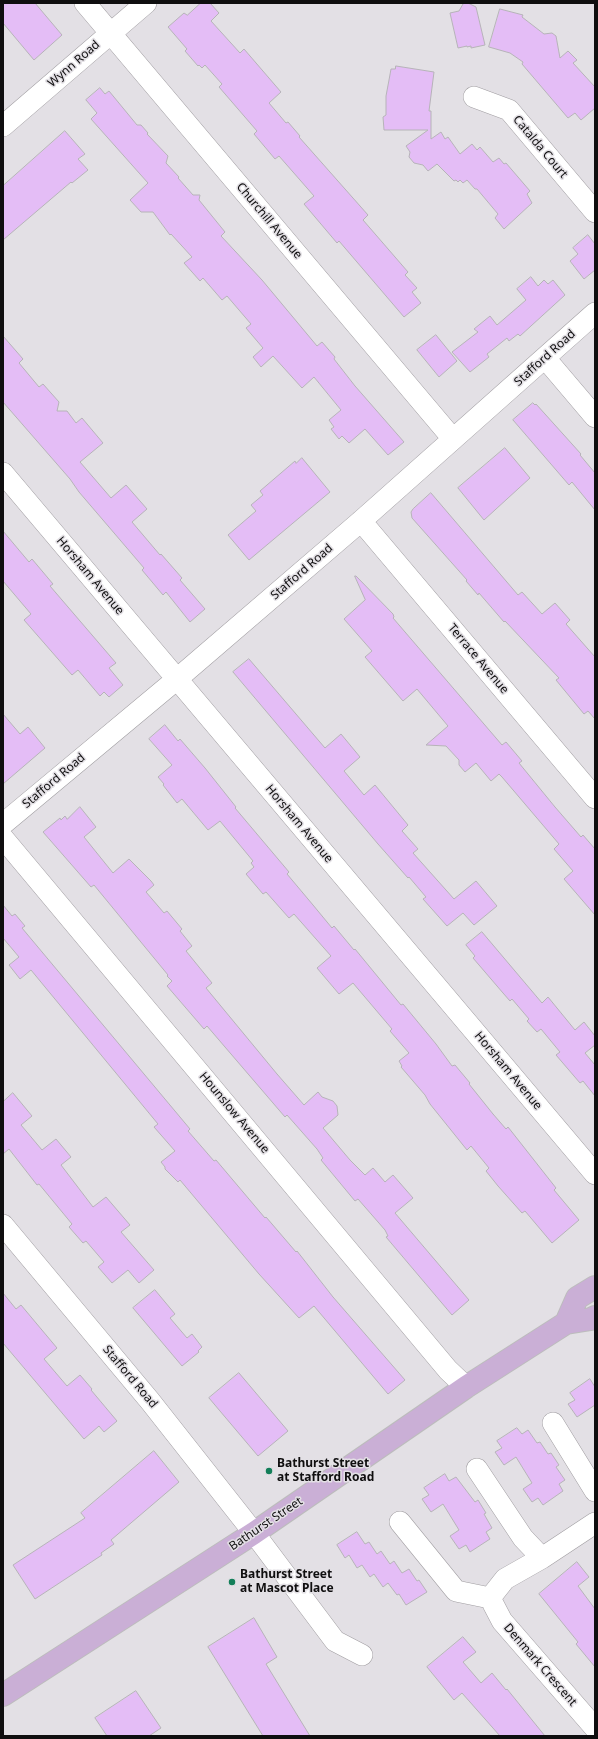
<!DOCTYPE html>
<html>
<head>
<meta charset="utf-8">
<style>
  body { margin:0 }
  #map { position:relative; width:598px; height:1739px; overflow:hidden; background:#e3e0e5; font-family:"Noto Sans",sans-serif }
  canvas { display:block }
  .frame { position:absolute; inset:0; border:4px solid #0f0e0f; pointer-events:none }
</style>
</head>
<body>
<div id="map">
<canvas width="598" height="1739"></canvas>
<div class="frame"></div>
</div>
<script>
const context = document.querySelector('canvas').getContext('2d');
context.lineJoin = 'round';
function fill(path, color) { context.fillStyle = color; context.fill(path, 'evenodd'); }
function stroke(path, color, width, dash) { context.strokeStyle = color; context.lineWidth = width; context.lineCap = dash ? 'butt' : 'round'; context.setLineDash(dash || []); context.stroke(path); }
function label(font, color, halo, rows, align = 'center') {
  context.font = font + ' "Noto Sans",sans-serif'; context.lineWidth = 3; context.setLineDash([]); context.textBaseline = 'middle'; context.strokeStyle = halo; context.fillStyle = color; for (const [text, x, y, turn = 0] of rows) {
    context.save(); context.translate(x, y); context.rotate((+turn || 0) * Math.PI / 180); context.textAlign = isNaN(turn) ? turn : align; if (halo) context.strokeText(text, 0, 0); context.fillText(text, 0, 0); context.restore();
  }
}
const building = new Path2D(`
  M3,3H35L62,35L34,60L3,23Z
  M201,3H210L219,13L211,21L240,53L244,49L281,92L269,103L286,123L288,122L300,136L299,137L368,215L363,220L408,272L405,275L417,288L412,292L421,303L404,317L339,241L337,243L304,204L314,196L279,156L275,159L254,134L257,131L219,87L222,84L205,65L202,68L199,65L198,66L185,51L187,49L168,27L184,13L187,15Z
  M468,3L476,7L485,45L471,48V46L467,47V46L458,48L450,13L459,11L463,4Z
  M500,9L523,15L522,17L544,34L552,33L556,36L560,58L568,51L577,60L573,63L595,87V108L581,120L575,113L568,118L522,64L523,62L510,53L489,47Z
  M396,66L434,72L429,111H431V139L441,132L445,139L448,137L460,154L472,144L477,150L480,147L493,162L499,158L504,164L506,163L530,191L527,194L532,203L504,229L495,218L498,214L477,189H475L467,180L463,183L460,180L458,182L456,180L454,181L437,164L428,171L423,165L414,163L409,157L410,152L406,146L428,130H384L383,117L386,115V96L389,80L391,69H395Z
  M100,88L105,94L109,91L137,125H141L148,133L147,134L168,156L166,163L179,177L178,178L193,195H200L199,200L225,232L221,236L262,280L317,346L322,342L335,357L334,359L355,386L404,442L388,455L365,429L349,443L342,436L339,439L331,429L334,427L329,420L341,410L314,377L302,388L273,356L261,367L253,357L263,348L246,328L251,324L227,296L222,300L203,278L200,281L184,263L192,257L171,234L170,235L153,212H141L130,200L148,183L91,119L97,113L86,100Z
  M65,131L85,154L78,159L88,170L72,183L71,182L3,240V186Z
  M588,235L595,244V270L584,279L570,261L578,254L573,248Z
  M531,277L538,286L544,280L548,284L553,280L565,295L520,336L518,334L509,341L507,338L487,354L489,357L470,372L452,352L478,332L474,329L490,316L497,325L526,300L517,289Z
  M436,335L457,361L439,377L417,350Z
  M3,336L23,359L19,363L39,387L43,384L59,402L57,411H67L76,423L82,418L103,443L80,462L111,498L126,485L147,509L132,522L160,555L161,554L182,578L180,580L205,609L190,622L166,592L163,595L142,570L144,568L79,492L70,479L3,402Z
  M533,403L535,405L536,404L581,454L580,455L595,473V510L572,482L569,485L513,420Z
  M505,448L530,478L484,520L458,488Z
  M302,458L330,492L249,560L228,535L256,511L251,505L263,495L260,491L295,461L296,463Z
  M431,493L518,595L522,592L542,614L555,603L570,620L566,624L595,657V719L588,711L584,714L556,680L559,678L505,621L504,622L479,593L478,595L466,581L467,580L412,518L411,512L413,509Z
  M3,531L29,562L32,559L53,584L50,586L116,663L109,668L123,685L109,697L104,692L100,696L78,670L72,675L24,620L31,614L3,581Z
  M355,576H356L393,614L394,617L393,618L502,745L506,742L522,761L519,763L555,807L581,837L583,835L595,849V915L564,879L573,871L554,849L559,844L502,777L499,774L491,781L476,763L465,772L459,765V760L446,746L426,745L448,726L417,689L403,701L365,657L372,651L344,619L365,600Z
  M249,659L325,748L341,734L360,757L344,771L364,795L375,785L408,825L402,831L418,849L413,853L454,899L476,881L497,906L474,925L463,913L447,926L423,899L426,897L409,877L408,878L378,844L233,672Z
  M3,714L20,734L28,727L45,748L3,784Z
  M165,725L178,741L180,739L205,768L236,807L235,808L289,872L287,874L313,905L332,928L334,926L354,950L355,949L401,1005L403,1004L436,1044L452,1066L455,1065L470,1083L469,1084L493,1114L506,1129L508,1127L556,1188L554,1190L579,1220L552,1243L525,1211L522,1213L498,1186L486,1171L489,1168L471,1146L467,1150L430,1104L425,1095L401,1067L402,1066L399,1061L409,1053L390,1031L392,1029L353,983L339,994L317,968L331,956L294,914L289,918L266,892L263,894L246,874L254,867L251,863L253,861L220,821L208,830L182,799L177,803L163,785L164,784L158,777L172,765L149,739Z
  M80,807L96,827L84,837L113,873L129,859L151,881L154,885L146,892L164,913L167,911L182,929L180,931L192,946L186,951L212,983L206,988L277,1074L304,1105L318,1092L322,1097L333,1101L337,1106L338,1115L323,1128L350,1160L365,1175L373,1168L385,1182L393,1175L413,1198L395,1213L469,1300L452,1315L386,1237L388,1236L385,1230L358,1199L355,1201L321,1160L323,1158L317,1149L287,1115L285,1117L207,1026L204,1029L167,986L172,981L167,976L168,975L94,885L91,887L43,832L60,818L61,820L65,816L67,819Z
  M3,905L12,916L15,914L25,926L22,928L190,1129L188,1131L214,1161L216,1160L265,1218L266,1217L296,1252L297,1251L333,1297L405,1380L388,1394L314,1306L299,1318L259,1274L180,1180L178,1182L165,1169V1167L161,1162L175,1151L154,1127L158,1124L31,970L20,979L9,965L19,957L3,938Z
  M482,932L542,1003L548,997L575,1030L584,1022L595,1036V1045L585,1053L595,1065V1096L583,1081L580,1083L556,1055L560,1052L541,1029L537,1032L527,1021L529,1019L512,999L510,1001L503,993L473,958L475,956L466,945Z
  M13,1093L32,1116L21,1125L42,1150L56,1139L71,1157L61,1165L93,1207L106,1197L130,1225L121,1232L154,1270L139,1283L128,1270L112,1283L98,1267L104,1262L86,1241L83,1243L69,1227L72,1224L39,1184L37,1185L9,1149L3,1154V1102Z
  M155,1290L175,1314L170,1318L187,1338L192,1334L202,1347L198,1351L199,1352L182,1366L133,1308Z
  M3,1293L16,1309L21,1305L57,1348L44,1359L67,1386L80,1375L92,1389L91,1390L117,1421L104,1432L99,1426L84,1439L3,1343Z
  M239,1373L288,1431L258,1456L209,1398Z
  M590,1379L595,1387V1405L577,1417L568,1404L575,1400L570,1393Z
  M517,1428L522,1434L528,1430L537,1443L540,1442L548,1454L551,1453L559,1465L556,1467L565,1480L559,1484L563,1491L543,1505L538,1498L532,1502L523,1489L532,1483L516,1457L504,1465L495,1452L502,1448L497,1441Z
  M154,1451L179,1482L111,1540L114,1544L101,1553L102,1555L35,1599L13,1565L85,1518L81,1513Z
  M445,1474L449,1481L456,1477L475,1502L478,1500L486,1513L484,1514L492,1528L486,1532L490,1539L470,1552L466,1545L459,1549L450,1536L459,1530L443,1504L431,1512L422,1499L429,1495L424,1488Z
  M357,1532L365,1544L369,1542L377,1554L381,1551L390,1564L394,1561L402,1573L409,1569L417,1581L419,1580L427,1592L406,1605L399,1594L397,1595L388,1583L383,1587L374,1574L370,1577L362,1565L357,1568L349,1555L345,1558L337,1545Z
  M577,1562L589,1577L578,1586L595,1609V1667L576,1644L578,1642L539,1594Z
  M254,1618L277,1657L266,1664L310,1736H263L208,1647Z
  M463,1637L476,1652L463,1662L481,1683L492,1673L506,1690L507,1689L545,1736H500L462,1693L454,1700L427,1667Z
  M136,1691L161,1728L149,1736H107L95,1718Z`);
const minor = new Path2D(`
  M85,3L453,439
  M474,97L509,110L595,212
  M3,126L146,3
  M545,358L595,417
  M3,473L595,1174
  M361,521L595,798
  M3,824L177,679L361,521L595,313
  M3,838L448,1370L466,1387
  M3,1225L150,1401L254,1533L335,1641L362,1655
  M553,1423L595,1491
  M477,1469L523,1538L542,1558
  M400,1522L456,1591L490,1598
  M490,1598L502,1621L595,1728
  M490,1598L505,1579L542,1558L595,1523`);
const major = new Path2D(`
  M566,1323L577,1298L595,1287
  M3,1695L254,1533L466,1387L566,1323L591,1319L595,1317`);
const markers = [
  [269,1471,4,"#137e59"],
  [232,1582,4,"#137e59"]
];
const streetNames = [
  ["Wynn Road",74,64,-41],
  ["Catalda Court",540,147,50],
  ["Churchill Avenue",269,221,50],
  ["Stafford Road",545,358,-42],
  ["Stafford Road",302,572,-41],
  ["Horsham Avenue",90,576,50],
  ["Terrace Avenue",478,659,50],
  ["Stafford Road",54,781,-40],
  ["Horsham Avenue",299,824,50],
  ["Horsham Avenue",508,1071,50],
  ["Hounslow Avenue",234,1113,50],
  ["Stafford Road",130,1377,50],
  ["Bathurst Street",266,1524,-34],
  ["Denmark Crescent",540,1665,49]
];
const poiNames = [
  ["Bathurst Street",277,1464],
  ["at Stafford Road",277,1478],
  ["Bathurst Street",240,1575],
  ["at Mascot Place",240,1589]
];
fill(building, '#e4bdf6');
stroke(building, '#b6b3b8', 1);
stroke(minor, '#a09da1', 22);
stroke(major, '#bcbcbc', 24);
stroke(minor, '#fff', 21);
stroke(major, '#caafd6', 22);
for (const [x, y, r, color] of markers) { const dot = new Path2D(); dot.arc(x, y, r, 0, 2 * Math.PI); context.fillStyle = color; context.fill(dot); stroke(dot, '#e3e0e5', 1.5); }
label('12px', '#0f0e0f', '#e3e0e5', streetNames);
label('bold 12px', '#0f0e0f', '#e3e0e5', poiNames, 'left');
</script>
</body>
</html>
